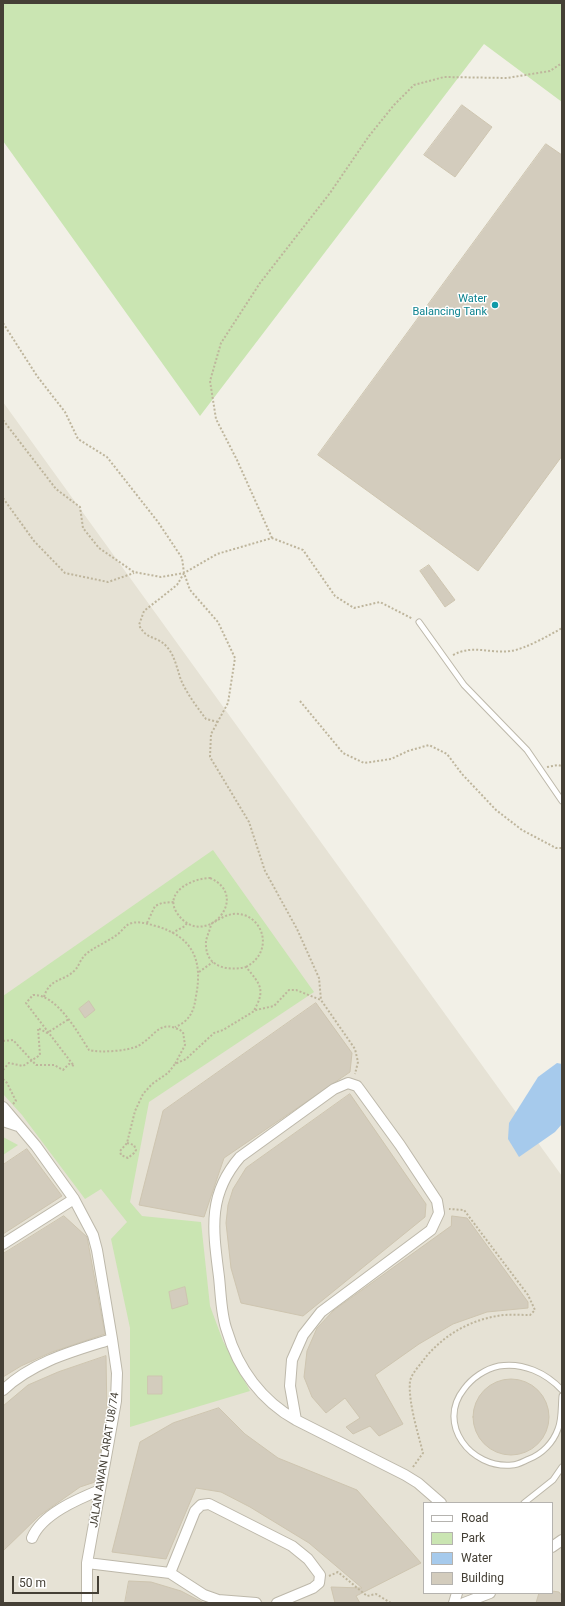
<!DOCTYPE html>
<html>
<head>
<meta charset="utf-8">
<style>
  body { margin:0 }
  #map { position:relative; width:565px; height:1606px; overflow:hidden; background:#f2f0e7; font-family:Roboto,sans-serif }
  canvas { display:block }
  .frame { position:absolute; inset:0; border:4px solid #454036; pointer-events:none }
  .legend { position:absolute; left:423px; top:1502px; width:130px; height:92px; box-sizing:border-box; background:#fff; border:1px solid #b5b3af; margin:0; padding:5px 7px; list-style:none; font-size:12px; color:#454036 }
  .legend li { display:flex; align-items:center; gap:8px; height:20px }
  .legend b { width:20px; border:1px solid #b5b3af }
  .scale { position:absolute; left:12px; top:1576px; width:87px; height:18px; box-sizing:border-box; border:2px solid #454036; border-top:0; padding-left:5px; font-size:12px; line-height:14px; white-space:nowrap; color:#454036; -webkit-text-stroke:3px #fff; paint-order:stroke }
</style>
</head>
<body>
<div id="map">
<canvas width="565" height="1606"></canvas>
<div class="frame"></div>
<ul class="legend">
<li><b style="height:5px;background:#fff"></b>Road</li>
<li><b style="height:11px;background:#cae5b2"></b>Park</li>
<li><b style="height:11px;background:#a6caec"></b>Water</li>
<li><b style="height:11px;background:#d3ccbd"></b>Building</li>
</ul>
<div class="scale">50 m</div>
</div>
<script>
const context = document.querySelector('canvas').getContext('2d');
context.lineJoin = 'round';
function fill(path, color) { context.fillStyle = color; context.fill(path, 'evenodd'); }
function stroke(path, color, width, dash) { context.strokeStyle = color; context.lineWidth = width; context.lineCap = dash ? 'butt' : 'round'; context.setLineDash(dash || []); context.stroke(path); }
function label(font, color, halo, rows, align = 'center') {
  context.font = font + ' Roboto,sans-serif'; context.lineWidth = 3; context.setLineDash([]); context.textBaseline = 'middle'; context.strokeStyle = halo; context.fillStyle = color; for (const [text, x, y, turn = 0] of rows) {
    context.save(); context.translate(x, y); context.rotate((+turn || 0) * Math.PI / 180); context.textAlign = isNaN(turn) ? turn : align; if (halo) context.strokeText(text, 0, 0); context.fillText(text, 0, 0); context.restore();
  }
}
const residential = new Path2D(`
  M3,402L562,1176V1603H3ZM424,1503H552V1593H424Z`);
const green = new Path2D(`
  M3,3H562V102L484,44L200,416L3,141Z
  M213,850L314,992L149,1102L130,1202L142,1216L201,1222L210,1306L223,1341L250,1391L130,1427V1328L111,1239L127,1222L101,1189L85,1199L22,1115L3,1094V996Z
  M3,1137L18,1145L3,1155Z`);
const water = new Path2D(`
  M557,1063L562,1064V1124L555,1132L519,1157L508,1139L509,1123L538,1077Z`);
const building = new Path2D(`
  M462,105L492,127L455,177L424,155Z
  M546,144L562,155V456L478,571L318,455Z
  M429,565L455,600L445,607L420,571Z
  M89,1001L95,1010L85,1018L79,1009Z
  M316,1003L352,1053L350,1072L224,1158L204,1217L139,1205L163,1111Z
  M350,1094L426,1204L425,1217L303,1316L241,1303L231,1268L226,1223L228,1205L233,1189L246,1168Z
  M27,1149L62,1196L3,1234V1165Z
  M64,1216L87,1237L105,1334L52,1352L21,1366L3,1377V1254Z
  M452,1216L467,1218L528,1302V1308L487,1312L453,1324L419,1344L375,1375L403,1424L379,1436L370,1426L353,1434L346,1427L360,1418L345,1398L326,1413L312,1397L304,1377L307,1351L317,1328L334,1310L451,1226Z
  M185,1287L188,1304L172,1309L169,1292Z
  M106,1356L107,1415L95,1482L80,1487L39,1516L3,1551V1406L28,1385L58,1372Z
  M148,1376H162V1394H148Z
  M473 1417a38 38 0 1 1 76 0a38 38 0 1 1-76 0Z
  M219,1408L245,1434L278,1458L357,1490L421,1563L356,1596L360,1603H335L331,1587L362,1588L309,1543L250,1507L221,1492L196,1488L166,1559L112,1552L140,1442L173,1423Z
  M129,1581L151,1582L181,1591L204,1603H125Z
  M552,1591L559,1592L562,1596V1603H536L539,1593H552Z`);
const path = new Path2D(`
  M3,323L37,376L65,412L78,439L107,457L158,522L182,558L184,573L190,590L218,622L235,658L228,703L211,734L210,757L249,822L265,871L297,929L319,978L321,1000
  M3,420L56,489L80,507L83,528L99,548L134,572L161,577L184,573L217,554L272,538L303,550L335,596L354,608L380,602L413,619
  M3,498L34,541L65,573L108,582L134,573
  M272,538L237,460L216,419L210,381L221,343L260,283L330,193L369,136L394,105L414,85L444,77L507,78L550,71L562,63
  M184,573L177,585L144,611L139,625C147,641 157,635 167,647C175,656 177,669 181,680C187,694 197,707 206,719L218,722
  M453,655C474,644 489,654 511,651C525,649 550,635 562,628
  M300,701L343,753L364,763L391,759L408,751L429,745L447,754L462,774L496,810L522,830L556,848H562
  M547,767L558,765L562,766
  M210,878C253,897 203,952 177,913C163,892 193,878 210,878Z
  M147,923L155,906L162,903L174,902
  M172,933L185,926L187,923
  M246,967C277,950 261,911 233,914C225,915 218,920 211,924C210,932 205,938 206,946C207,968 229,971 246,967C261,985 266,990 253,1012
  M199,972L213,962
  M44,997C50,977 64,982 75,970C79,966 80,960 85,955C95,946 108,942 118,934C123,930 126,924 132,923C140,921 148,924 156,926C193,937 203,960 196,996C194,1011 190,1021 175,1027
  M3,1041L13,1040L36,1065H54L63,1070L69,1064L74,1066L26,1003L33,995C57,994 78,1033 89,1050C99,1053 128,1051 138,1046C156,1036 160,1017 183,1032L185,1045L175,1064L186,1059L214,1033L223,1030L256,1010L274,1006L289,990H296L321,1000L355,1049L358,1062L355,1074
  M3,1070L9,1063L23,1066L40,1055L38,1028L47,1033L69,1019
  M3,1079L7,1083L16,1101L13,1104
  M127,1143L134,1145L136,1150L134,1153L128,1158L121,1155L120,1151L127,1143L135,1111L143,1094L152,1084L168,1073L175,1064
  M413,1467L423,1453C418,1433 408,1402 410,1381C412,1373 420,1365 425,1358C443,1336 468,1321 497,1316C507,1314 519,1315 530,1315L535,1310L528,1295L464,1210L449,1209
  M329,1576L338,1572L367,1596L376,1594L391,1603`);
const lane = new Path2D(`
  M419,622L464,685L527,750L562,801
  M562,1390C546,1373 523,1362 499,1366C485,1369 472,1378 464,1389C436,1424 471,1469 512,1465C518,1465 524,1461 529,1459C542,1454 553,1443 558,1429C562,1420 561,1406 562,1396
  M524,1503L553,1480L562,1467`);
const street = new Path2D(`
  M348,1083L357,1086L360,1090L400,1145L437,1201L439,1213L431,1230L321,1312L303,1335L292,1360L290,1386L296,1420C262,1401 238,1369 227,1331C221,1315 221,1295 219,1277C213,1230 207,1195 240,1157L334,1089Z
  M3,1107L36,1146L74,1199L93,1235L97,1250L112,1339L117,1373L116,1401L87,1563V1603
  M3,1121L18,1126
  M3,1244L74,1199
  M3,1390C34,1361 74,1351 112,1339
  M296,1420L405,1475L418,1483L441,1503
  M32,1538C42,1514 78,1499 100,1490
  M552,1547L562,1540
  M87,1563L170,1573L204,1595L218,1600L256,1603
  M170,1573L195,1511L201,1505L209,1504L292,1546L308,1559L320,1575L319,1583L313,1588L277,1603
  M454,1603L457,1593
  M464,1603L490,1593`);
const markers = [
  [495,305,4,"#0f9aa8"]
];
const cultureNames = [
  ["Water",487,299],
  ["Balancing Tank",487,312]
];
const streetNames = [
  ["JALAN AWAN LARAT U8/74",105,1460,-81]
];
fill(residential, '#e6e2d5');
fill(green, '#cae5b2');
fill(water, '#a6caec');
fill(building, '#d3ccbd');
stroke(building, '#cec5b0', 1);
stroke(lane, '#bdb8aa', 7);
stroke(street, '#bdb8aa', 12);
stroke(path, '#beb59c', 2, [2, 2]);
stroke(lane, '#fff', 5);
stroke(street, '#fff', 10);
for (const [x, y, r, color] of markers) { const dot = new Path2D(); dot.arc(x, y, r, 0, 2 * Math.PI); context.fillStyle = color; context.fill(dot); stroke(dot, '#fff', 1.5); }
label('11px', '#0d838f', '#fff', cultureNames, 'right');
label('11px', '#454036', '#fff', streetNames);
</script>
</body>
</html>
